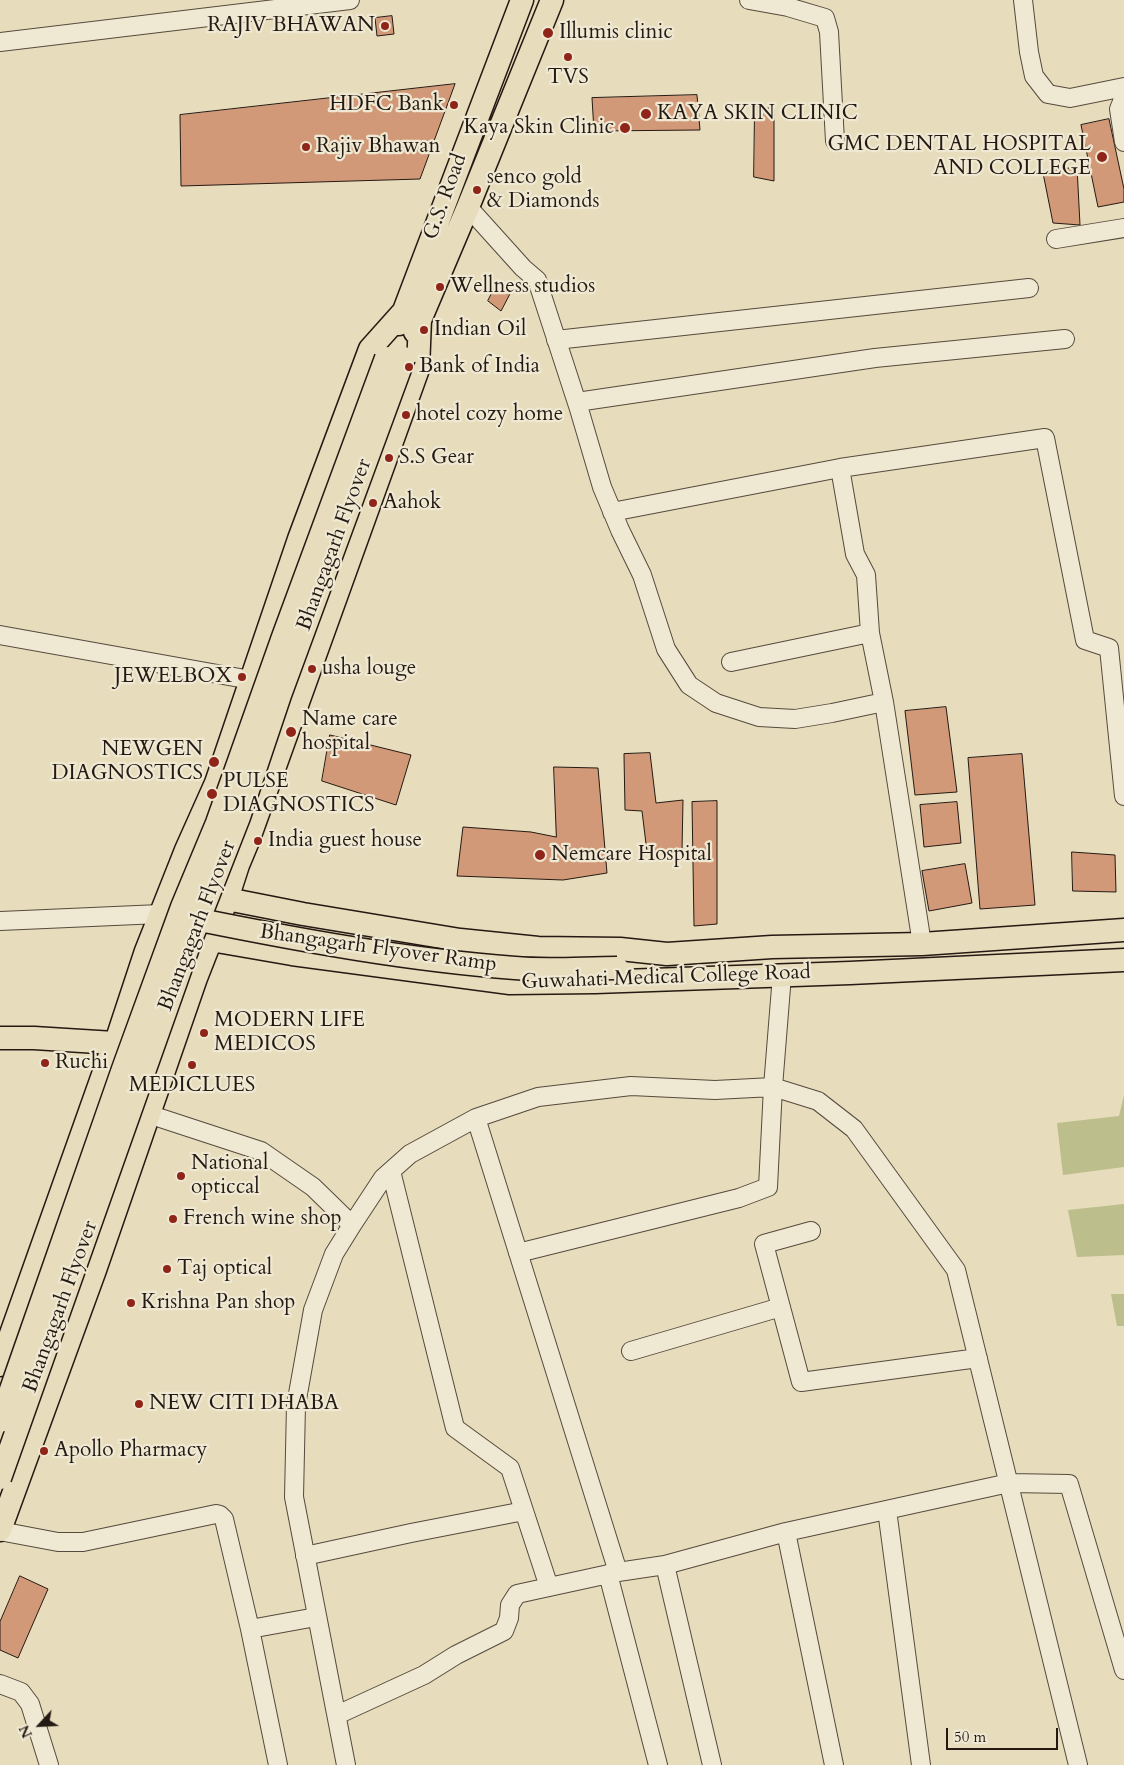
<!DOCTYPE html>
<html>
<head>
<meta charset="utf-8">
<style>
  body { margin:0 }
  #map { position:relative; width:1124px; height:1765px; overflow:hidden; background:#e7dcbb; font-family:Cardo,serif }
  canvas { display:block }
  .north { position:absolute; left:15px; top:1700px; width:50px; height:50px; -webkit-text-stroke:4px #efe8d3; paint-order:stroke; rotate:245deg; font-size:14px; font-weight:700; line-height:20px; text-align:center; color:#251913 }
  .north::after { content:''; display:block; margin:auto; width:18px; height:22px; background:#251913; clip-path:polygon(50% 0,100% 100%,50% 72%,0 100%) }
  .scale { position:absolute; left:946px; top:1728px; width:112px; height:22px; box-sizing:border-box; border:2px solid #251913; border-top:0; padding-left:6px; font-size:15px; line-height:18px; white-space:nowrap; color:#251913; -webkit-text-stroke:4px #efe8d3; paint-order:stroke }
</style>
</head>
<body>
<div id="map">
<canvas width="1124" height="1765"></canvas>
<div class="north">N</div>
<div class="scale">50 m</div>
</div>
<script>
const context = document.querySelector('canvas').getContext('2d');
context.lineJoin = 'round';
function fill(path, color) { context.fillStyle = color; context.fill(path, 'evenodd'); }
function stroke(path, color, width, dash) { context.strokeStyle = color; context.lineWidth = width; context.lineCap = dash ? 'butt' : 'round'; context.setLineDash(dash || []); context.stroke(path); }
function label(font, color, halo, rows, align = 'center') {
  context.font = font + ' Cardo,serif'; context.lineWidth = 4.5; context.setLineDash([]); context.textBaseline = 'middle'; context.strokeStyle = halo; context.fillStyle = color; for (const [text, x, y, turn = 0] of rows) {
    context.save(); context.translate(x, y); context.rotate((+turn || 0) * Math.PI / 180); context.textAlign = isNaN(turn) ? turn : align; if (halo) context.strokeText(text, 0, 0); context.fillText(text, 0, 0); context.restore();
  }
}
const green = new Path2D(`
  M1124,1095V1167L1063,1175L1057,1123L1119,1116Z
  M1124,1204V1255L1077,1257L1068,1210Z
  M1111,1294H1124V1326H1117Z`);
const building = new Path2D(`
  M392,16L394,34L377,36L375,18Z
  M455,84L420,179L181,186L180,115Z
  M697,95L700,130L594,131L592,98Z
  M755,106L774,109V181L754,177Z
  M1109,119L1124,189V202L1098,207L1081,125Z
  M1077,167L1080,225L1053,223L1043,173Z
  M498,281L512,290L501,311L488,301Z
  M946,707L957,792L915,795L905,711Z
  M330,735L411,755L396,805L322,781Z
  M650,753L656,803L683,800L682,850L647,852L642,811L625,810L624,754Z
  M1022,754L1035,905L980,909L968,758Z
  M554,767L598,768L607,873L563,880L457,876L463,827L531,832L556,837Z
  M717,801V924L694,926L692,802Z
  M957,802L961,843L924,847L920,805Z
  M1072,852L1115,855L1116,892L1073,891Z
  M965,864L972,903L929,911L922,871Z
  M20,1576L48,1589L18,1658L0,1650V1622Z`);
const minor = new Path2D(`
  M749,0L788,7L825,18L829,32L835,141
  M1023,0L1029,52L1034,76L1048,94L1070,98L1124,87
  M0,42L350,0
  M1124,97L1119,109L1124,142
  M468,207L523,268L537,280L579,409L602,487L620,530L642,575L666,649L689,685L716,703L759,717L795,719L832,713L884,702
  M1056,239L1124,228
  M556,340L1029,288
  M577,402L875,358L1065,339
  M840,468L855,554L866,575L870,633L884,702L922,944
  M612,512L840,468L1045,438L1085,640L1109,648L1124,796
  M0,635L251,680
  M731,662L870,633
  M0,921L160,914
  M782,975L773,1087L818,1101L854,1129L956,1270L1078,1765
  M148,1114L261,1151L313,1187L352,1225
  M476,1118L618,1572L665,1565L712,1765
  M391,1171L455,1428L510,1468L549,1587
  M811,1231L764,1244L801,1382L978,1358
  M631,1351L781,1307
  M887,1510L921,1765
  M0,1531L58,1542H83L216,1514L220,1515L224,1519L250,1629L278,1765
  M305,1556L411,1533L524,1511
  M665,1565L786,1532
  M608,1574L658,1765
  M250,1629L316,1617
  M0,1684L21,1692L30,1704L49,1765
  M337,1715L424,1675L456,1655L504,1631L509,1618L510,1605L517,1594L618,1572
  M346,1765L294,1497L296,1405L313,1310L334,1254L352,1225L383,1178L410,1154L476,1118L538,1097L631,1086L715,1090L773,1087L768,1187L739,1198L518,1253
  M834,1765L786,1532L1009,1483L1069,1484L1124,1670`);
const major = new Path2D(`
  M399,324L522,0
  M415,332L468,207L552,0
  M227,899L303,914L460,940L538,948L620,949L667,954L772,947L922,944L1124,930
  M211,940L292,954L510,983L595,982L850,973L1124,960
  M0,1038H34L130,1044
  M0,1365L110,1055L116,1042L146,951L186,850L216,783L299,539L370,349L404,311
  M0,1530L95,1270L196,978L227,899L238,865L248,841L418,369L420,319`);
const majorBridge = new Path2D(`
  M200,920C304,941 409,960 515,968C548,971 583,968 617,968
  M0,1421L123,1069L182,907L217,823L283,637L386,358
  M0,1478L190,942L239,817L280,695L404,358`);
const markers = [
  [385,26,5,"#8f2418"],
  [548,33,6,"#8f2418"],
  [568,57,5,"#8f2418"],
  [454,105,5,"#8f2418"],
  [646,114,6,"#8f2418"],
  [625,128,6,"#8f2418"],
  [306,147,5,"#8f2418"],
  [1102,157,6,"#8f2418"],
  [477,190,5,"#8f2418"],
  [440,287,5,"#8f2418"],
  [424,330,5,"#8f2418"],
  [409,367,5,"#8f2418"],
  [406,415,5,"#8f2418"],
  [389,458,5,"#8f2418"],
  [373,503,5,"#8f2418"],
  [312,669,5,"#8f2418"],
  [242,677,5,"#8f2418"],
  [291,732,6,"#8f2418"],
  [214,762,6,"#8f2418"],
  [212,794,6,"#8f2418"],
  [258,841,5,"#8f2418"],
  [540,855,6,"#8f2418"],
  [204,1033,5,"#8f2418"],
  [45,1063,5,"#8f2418"],
  [192,1065,5,"#8f2418"],
  [181,1176,5,"#8f2418"],
  [173,1219,5,"#8f2418"],
  [167,1269,5,"#8f2418"],
  [131,1303,5,"#8f2418"],
  [139,1404,5,"#8f2418"],
  [44,1451,5,"#8f2418"]
];
const poiNames = [
  ["RAJIV BHAWAN",375,26,"right"],
  ["Illumis clinic",559,33],
  ["TVS",568,78,"center"],
  ["HDFC Bank",444,105,"right"],
  ["KAYA SKIN CLINIC",657,114],
  ["Kaya Skin Clinic",614,128,"right"],
  ["GMC DENTAL HOSPITAL",1091,145,"right"],
  ["AND COLLEGE",1091,169,"right"],
  ["Rajiv Bhawan",316,147],
  ["senco gold",487,178],
  ["& Diamonds",487,202],
  ["Wellness studios",450,287],
  ["Indian Oil",434,330],
  ["Bank of India",419,367],
  ["hotel cozy home",416,415],
  ["S.S Gear",399,458],
  ["Aahok",383,503],
  ["usha louge",322,669],
  ["JEWELBOX",232,677,"right"],
  ["Name care",302,720],
  ["hospital",302,744],
  ["NEWGEN",203,750,"right"],
  ["DIAGNOSTICS",203,774,"right"],
  ["PULSE",223,782],
  ["DIAGNOSTICS",223,806],
  ["India guest house",268,841],
  ["Nemcare Hospital",551,855],
  ["MODERN LIFE",214,1021],
  ["MEDICOS",214,1045],
  ["Ruchi",55,1063],
  ["MEDICLUES",192,1086,"center"],
  ["National",191,1164],
  ["opticcal",191,1188],
  ["French wine shop",183,1219],
  ["Taj optical",177,1269],
  ["Krishna Pan shop",141,1303],
  ["NEW CITI DHABA",149,1404],
  ["Apollo Pharmacy",54,1451]
];
const streetNames = [
  ["G.S. Road",446,197,-70],
  ["Bhangagarh Flyover",335,545,-70],
  ["Bhangagarh Flyover",198,926,-69],
  ["Bhangagarh Flyover Ramp",378,949,8],
  ["Guwahati Medical College Road",666,978,-2],
  ["Bhangagarh Flyover",61,1307,-70]
];
fill(green, '#bcbe8b');
fill(building, '#d29978');
stroke(building, '#251913', 1);
stroke(minor, '#564a3d', 20);
stroke(major, '#251913', 25);
stroke(minor, '#efe8d3', 18);
stroke(major, '#e7dcbb', 22);
stroke(majorBridge, '#251913', 25, []);
stroke(majorBridge, '#e7dcbb', 22);
for (const [x, y, r, color] of markers) { const dot = new Path2D(); dot.arc(x, y, r, 0, 2 * Math.PI); context.fillStyle = color; context.fill(dot); stroke(dot, '#efe8d3', 2); }
label('21px', '#251913', '#efe8d3', poiNames, 'left');
label('21px', '#251913', '#efe8d3', streetNames);
</script>
</body>
</html>
